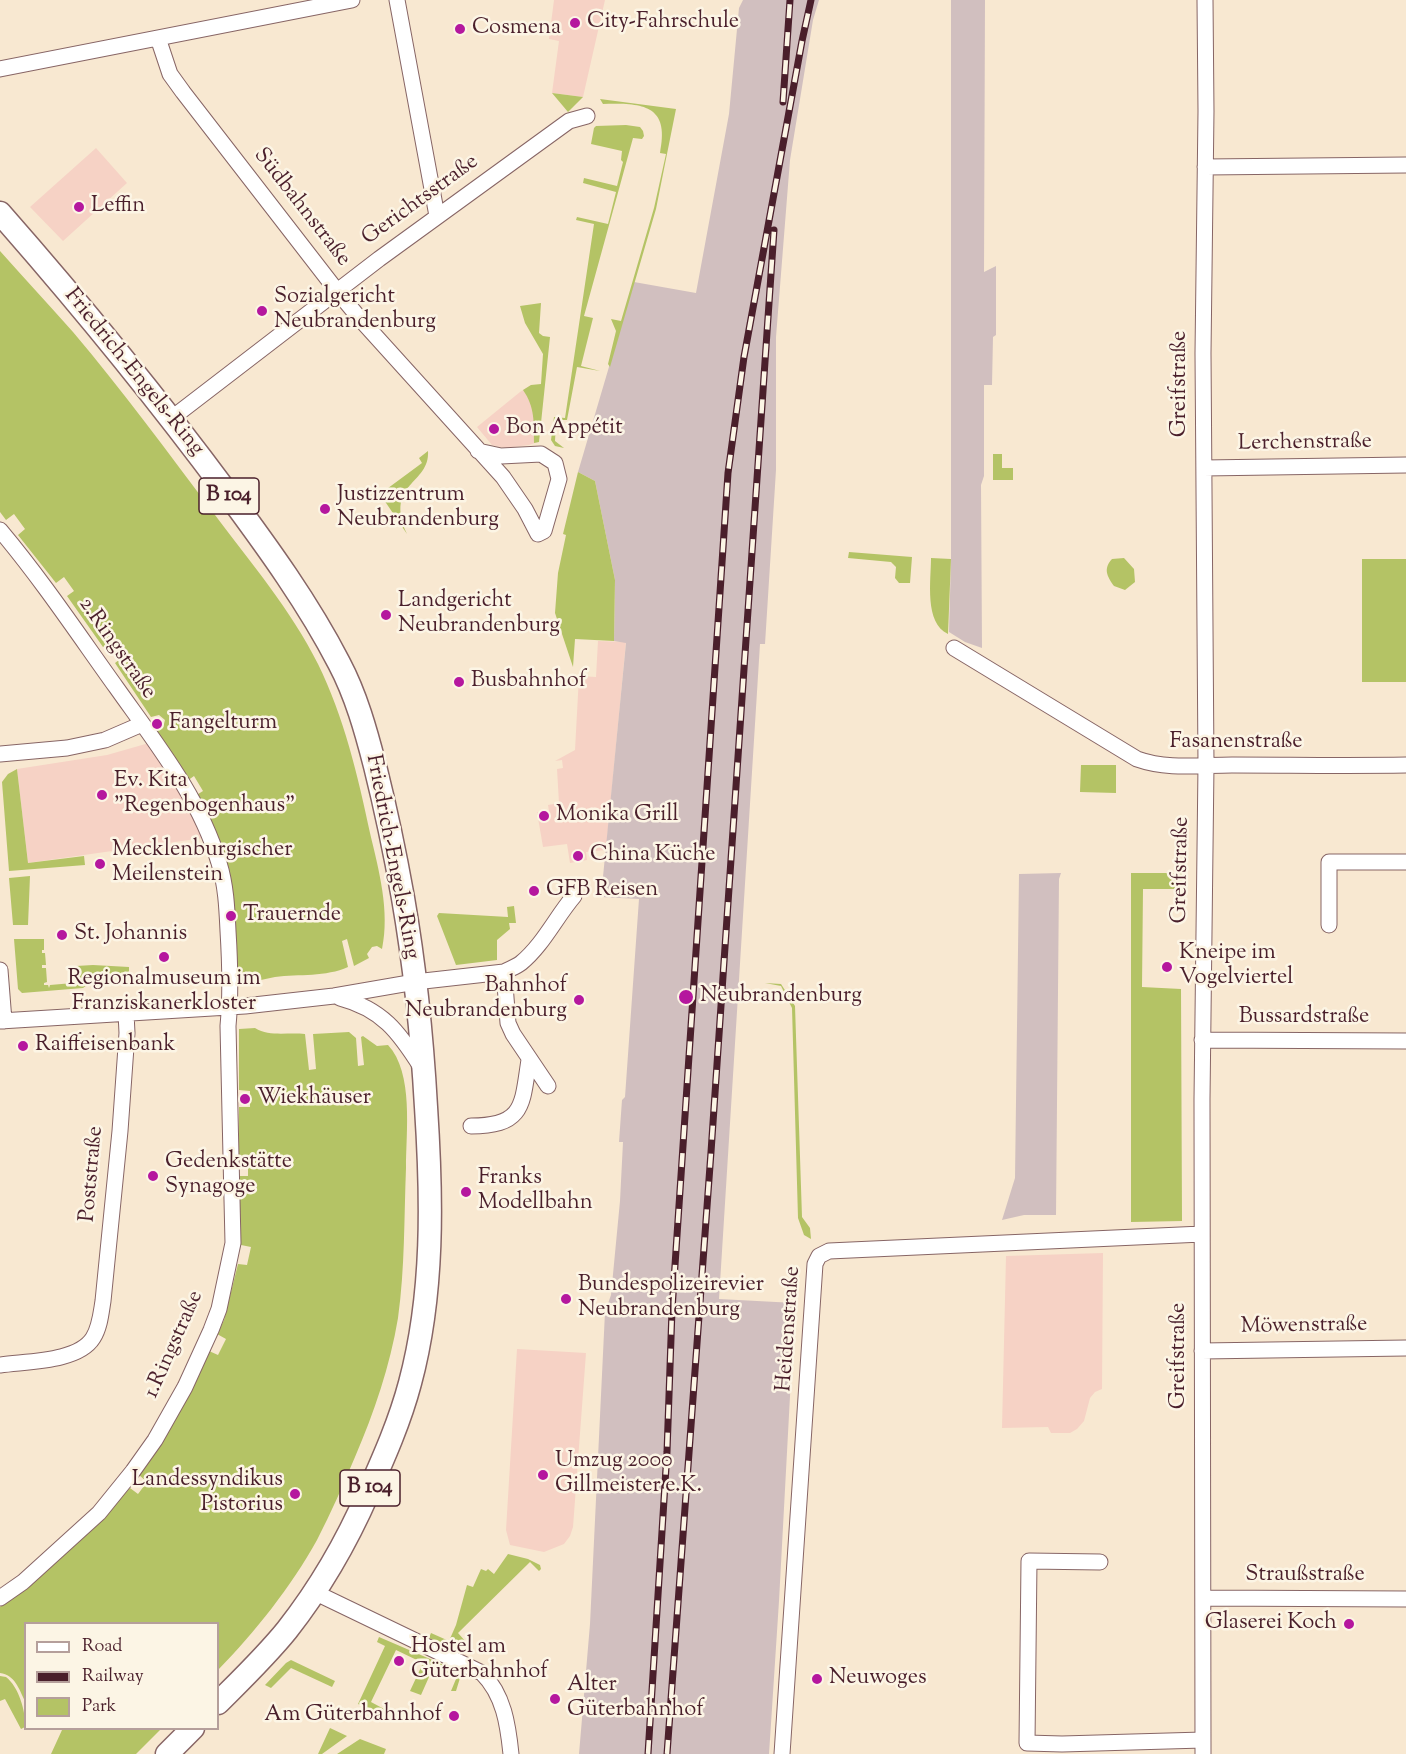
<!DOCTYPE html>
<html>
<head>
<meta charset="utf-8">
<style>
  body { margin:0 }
  #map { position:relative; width:1406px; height:1754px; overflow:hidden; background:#f8e8d1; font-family:"Sorts Mill Goudy",serif }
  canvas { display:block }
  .legend { position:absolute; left:24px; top:1622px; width:195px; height:108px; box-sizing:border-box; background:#fcf5e5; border:2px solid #b59f9b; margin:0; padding:8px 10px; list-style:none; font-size:18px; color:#4a1f2b }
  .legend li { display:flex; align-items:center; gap:12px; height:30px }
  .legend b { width:30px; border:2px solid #b59f9b }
</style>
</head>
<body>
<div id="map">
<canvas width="1406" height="1754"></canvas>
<ul class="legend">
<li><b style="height:8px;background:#fff"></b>Road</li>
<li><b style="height:8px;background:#4a1f2b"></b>Railway</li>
<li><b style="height:16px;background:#b4c365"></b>Park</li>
</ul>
</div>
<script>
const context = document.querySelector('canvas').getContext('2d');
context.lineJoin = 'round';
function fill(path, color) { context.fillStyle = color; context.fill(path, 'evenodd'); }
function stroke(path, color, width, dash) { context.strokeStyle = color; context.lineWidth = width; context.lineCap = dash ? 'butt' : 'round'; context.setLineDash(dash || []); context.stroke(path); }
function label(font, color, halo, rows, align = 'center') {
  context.font = font + ' "Sorts Mill Goudy",serif'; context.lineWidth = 5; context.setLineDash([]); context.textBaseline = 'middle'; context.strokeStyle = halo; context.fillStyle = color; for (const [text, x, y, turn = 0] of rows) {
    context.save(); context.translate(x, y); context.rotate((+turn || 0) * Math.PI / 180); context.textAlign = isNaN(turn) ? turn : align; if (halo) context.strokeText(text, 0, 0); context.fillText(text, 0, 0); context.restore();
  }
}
const built = new Path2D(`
  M554,0H605L583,97L552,93L559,41L549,39Z
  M96,148L127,183L63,241L30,207Z
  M531,385L538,442L529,445L505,448L492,445L477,427L520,392Z
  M598,641L626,642L606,850L586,852L587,860L570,863L567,844L543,847L537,812L549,811L548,805L559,803L557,769L563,768L562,760L555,761L575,750L579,676L596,677Z
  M149,743L189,804L203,838L28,863L17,769L107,755Z
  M1103,1253L1102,1389L1095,1392L1090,1398L1084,1421L1077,1429L1070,1433H1051L1048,1427L1002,1428L1006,1256Z
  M517,1349L586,1353L573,1527L570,1536L564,1544L544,1552L510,1545L506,1530Z`);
const industrial = new Path2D(`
  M743,0H819L813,20L790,160L776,337V470L765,644H760L719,1299L795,1303L779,1601L769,1754H579L590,1624L605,1312L611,1295L620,1201L623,1142H619L622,1100L625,1097L639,899L601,897L626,643L614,641L615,580L595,481L578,472L634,282L696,293L729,114L739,8Z
  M951,0H985L984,272L996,266V335L993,337L992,385H984V476L981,485L982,648L965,642L949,632L951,559Z
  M1061,873L1059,879L1056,1215H1024L1002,1220L1015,1178L1019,874Z`);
const green = new Path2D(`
  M552,93L583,97L568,112Z
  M600,99L676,109L656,209L610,367L608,364L616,331L611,319L621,321L654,208L666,154L660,153C670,105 643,103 603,104Z
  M626,125L640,127L643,131L644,136L642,139L633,138L584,316L593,318L581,366L600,371L577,367L567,420H558L556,423L555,441L564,448L555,446L551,440L554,417L565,418L594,224L576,220L577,217L608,224L616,192L583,183L584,178L617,186L623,162L621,160L622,151L591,144L594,128L596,126Z
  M0,251C24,278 49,305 73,332C123,391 169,454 215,515C251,563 291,610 318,664C344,717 358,776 370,833C379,871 390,911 382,949L377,946L372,947L367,954L369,958L354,966L347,939L342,941L348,967C326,977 299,974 275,977C262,979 251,984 238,984L234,911L195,796L203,791L194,776L187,781L156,731L163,728L165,720L159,715L151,717L115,663L123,657L112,641L103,647L67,596L74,591L64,577L56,583L18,535L25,529L14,514L6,520L0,512Z
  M541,303L539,333L543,336L550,337L539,442L534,443C534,423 535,407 523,390L531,385L541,384L543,354L525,323L520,306Z
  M428,451C430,485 384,482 407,534L380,494L422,463L419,458Z
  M993,454H1002V468H1013V480H993Z
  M578,472L595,481L615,580L614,641L575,639L573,667L555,613L558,573L566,535L563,534Z
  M849,552L912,557L910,583H899L895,578L896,567L891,562L848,558Z
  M931,558L951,559L948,634C924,623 931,580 931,558Z
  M1124,558L1134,569L1135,582L1125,590L1114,586C1107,576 1103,569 1112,559Z
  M1362,559H1406V682H1362Z
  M1081,765H1116V793L1080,792Z
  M17,769L28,863L84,856L85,865L9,871L2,782L8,774Z
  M1131,873H1182V889H1143L1142,987L1181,989L1182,1221L1131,1222Z
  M30,876L28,925H13L9,878Z
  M514,906L516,923H509L510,929L497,940V960L456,965L437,916L439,913L508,917L507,907Z
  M14,939H44V950H42V953H45L46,965H42V968H46L47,982L44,983V985H48L49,988L50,985L73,983L74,986H76V983L80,982V980H77L76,966L93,965L129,967V973L99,976L83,988L22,993L18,989Z
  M765,983L781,984L795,1006L802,1217L810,1228L811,1239L804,1235L798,1218L792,1008L781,986Z
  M255,1028C270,1037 287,1032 305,1034L309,1070L316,1069L313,1034L349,1032L356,1038L358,1066L364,1065L361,1037L363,1036L377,1046L388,1045C414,1073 406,1132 406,1168C404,1218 405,1268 398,1318C390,1366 374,1413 355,1457C343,1485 331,1513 317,1540C291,1587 255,1632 218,1670V1624H26L25,1701C19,1689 15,1675 0,1673V1607C47,1572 92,1532 130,1488L138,1494L147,1482L139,1475L160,1444L209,1351L218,1355L226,1339L217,1334L224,1320L238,1264L247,1265L251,1247L241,1245L239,1176H248V1160H239V1107H250V1091L239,1090V1029Z
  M508,1554L528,1559L540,1565L541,1569L539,1571L530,1562L458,1633L467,1643L466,1645L451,1647L429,1638L431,1633L449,1641L456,1625L467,1585L473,1587L481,1569L486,1571L488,1569L494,1574Z
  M379,1637L458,1671L460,1678L456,1691H451L456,1679L433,1668L421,1695L410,1691L423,1663L396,1650L371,1702L384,1709L381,1714L358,1704L385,1646L377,1642Z
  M291,1660L335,1681L332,1687L291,1668L271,1688L265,1685L286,1663Z
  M0,1676L6,1677C19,1687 26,1712 25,1727L21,1729L5,1699L0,1701Z
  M330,1728L347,1736L322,1754H318Z
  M61,1729H161L136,1754H51L62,1730Z
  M360,1739L386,1749L384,1754H337Z`);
const minor = new Path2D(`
  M397,0L437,216
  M158,38L170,74L183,92L337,291L361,320L503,477L525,509L538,534L544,531L559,479L555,463L541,454L501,456L478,451
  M0,69L352,0
  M1205,167L1406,165
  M172,418L379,259L569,121L587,116
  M1204,468L1406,465
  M0,530C42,580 78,634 116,687C155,742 200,798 219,863C226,885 227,909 228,931C230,963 231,994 228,1026L233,1243L219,1309L211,1330L185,1387L155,1440L133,1471L99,1513L23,1582L0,1598
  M954,648L1137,759C1168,770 1199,765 1232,765C1290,765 1348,766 1406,765
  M0,754L67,748L105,740L142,724
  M1329,925V862H1406
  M0,970L4,1021
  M340,998C382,1009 399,1032 421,1067
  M0,1021L245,1006L334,996L415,982L504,972
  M1202,1040L1406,1041
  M548,1086L513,1034L508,1023L504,972C509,969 516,967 521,963C543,945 556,917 574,896
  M471,1126C525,1126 522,1104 529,1060
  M1202,1351L1406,1348
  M0,1365C27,1361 78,1362 93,1338C100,1327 101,1313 103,1301L120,1131L127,1033L126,1013
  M1100,1562L1029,1561L1027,1743L1062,1744L1203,1740
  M314,1592L482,1673C504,1695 508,1725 511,1754
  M1203,1598L1406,1599
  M782,1754L815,1264L819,1256L829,1251L1202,1234
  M1203,1754L1202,1099L1206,765L1203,353L1206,111L1205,0`);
const primary = new Path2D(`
  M0,213C80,304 156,397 228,494C268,548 308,603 339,663C356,695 366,731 375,766C386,810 395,853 403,898C415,967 422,1036 426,1107C432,1198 434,1294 410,1383C400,1421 384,1457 368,1493C347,1541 320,1588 287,1630C266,1656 241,1680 218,1703
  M167,1754L193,1728`);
const rail = new Path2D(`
  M783,102L790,0
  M648,1754L667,1452L672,1310L728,473L744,357L802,41L811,0
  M667,1754L711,1152L774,230`);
const markers = [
  [575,23,6,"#b5179e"],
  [460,29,6,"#b5179e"],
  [79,207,6,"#b5179e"],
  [262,311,6,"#b5179e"],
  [494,429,6,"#b5179e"],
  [325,509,6,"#b5179e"],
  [386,615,6,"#b5179e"],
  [459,682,6,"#b5179e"],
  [157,724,6,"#b5179e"],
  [102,795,6,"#b5179e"],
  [544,816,6,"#b5179e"],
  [578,856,6,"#b5179e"],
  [100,864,6,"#b5179e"],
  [534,891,6,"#b5179e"],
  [231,916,6,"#b5179e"],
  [62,935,6,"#b5179e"],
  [164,957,6,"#b5179e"],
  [1167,967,6,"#b5179e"],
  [686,997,8,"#b5179e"],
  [579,1000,6,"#b5179e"],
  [23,1046,6,"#b5179e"],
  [245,1099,6,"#b5179e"],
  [153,1176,6,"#b5179e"],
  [466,1192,6,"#b5179e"],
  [566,1299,6,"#b5179e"],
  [543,1475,6,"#b5179e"],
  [295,1494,6,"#b5179e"],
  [1349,1624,6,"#b5179e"],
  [399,1661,6,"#b5179e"],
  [817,1679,6,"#b5179e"],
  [555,1699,6,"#b5179e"],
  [454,1716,6,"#b5179e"]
];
const shields = [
  [229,496,60],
  [370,1488,60]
];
const shieldNames = [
  ["B 104",229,496],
  ["B 104",370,1488]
];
const poiNames = [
  ["City-Fahrschule",587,23],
  ["Cosmena",472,29],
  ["Leffin",91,207],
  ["Sozialgericht",274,298],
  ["Neubrandenburg",274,323],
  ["Bon Appétit",506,429],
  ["Justizzentrum",337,496],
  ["Neubrandenburg",337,521],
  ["Landgericht",398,602],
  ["Neubrandenburg",398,627],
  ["Busbahnhof",471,682],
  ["Fangelturm",169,724],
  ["Ev. Kita",114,782],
  ["\"Regenbogenhaus\"",114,807],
  ["Monika Grill",556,816],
  ["Mecklenburgischer",112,851],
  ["Meilenstein",112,876],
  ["China Küche",590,856],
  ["GFB Reisen",546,891],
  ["Trauernde",243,916],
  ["St. Johannis",74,935],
  ["Kneipe im",1179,954],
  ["Vogelviertel",1179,979],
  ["Regionalmuseum im",164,980,"center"],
  ["Franziskanerkloster",164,1005,"center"],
  ["Bahnhof",567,987,"right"],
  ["Neubrandenburg",567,1012,"right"],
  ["Neubrandenburg",700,997],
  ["Raiffeisenbank",35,1046],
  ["Wiekhäuser",257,1099],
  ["Gedenkstätte",165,1163],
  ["Synagoge",165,1188],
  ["Franks",478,1179],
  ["Modellbahn",478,1204],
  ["Bundespolizeirevier",578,1286],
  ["Neubrandenburg",578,1311],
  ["Umzug 2000",555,1462],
  ["Gillmeister e.K.",555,1487],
  ["Landessyndikus",283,1481,"right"],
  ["Pistorius",283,1506,"right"],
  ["Glaserei Koch",1337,1624,"right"],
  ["Hostel am",411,1648],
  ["Güterbahnhof",411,1673],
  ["Neuwoges",829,1679],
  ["Alter",567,1686],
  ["Güterbahnhof",567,1711],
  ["Am Güterbahnhof",442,1716,"right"]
];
const streetNames = [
  ["Gerichtsstraße",421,201,-36],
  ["Südbahnstraße",301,208,52],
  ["Friedrich-Engels-Ring",133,373,51],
  ["Greifstraße",1181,384,-90],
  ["Lerchenstraße",1305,444,-1],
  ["2.Ringstraße",116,649,55],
  ["Fasanenstraße",1236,743],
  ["Friedrich-Engels-Ring",391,857,79],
  ["Greifstraße",1182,870,-89],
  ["Bussardstraße",1304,1018],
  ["Poststraße",93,1174,-85],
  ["Möwenstraße",1304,1327,-1],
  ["Heidenstraße",790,1329,-86],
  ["1.Ringstraße",175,1345,-66],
  ["Greifstraße",1180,1356,-90],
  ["Straußstraße",1305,1576]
];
fill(built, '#f6d2c5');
fill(industrial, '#d1bfbf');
fill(green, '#b4c365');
stroke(minor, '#876565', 17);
stroke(primary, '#876565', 25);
stroke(minor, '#fff', 15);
stroke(primary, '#fff', 22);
stroke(rail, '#4a1f2b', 7);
stroke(rail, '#fcf5e5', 4.5, [14]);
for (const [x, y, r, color] of markers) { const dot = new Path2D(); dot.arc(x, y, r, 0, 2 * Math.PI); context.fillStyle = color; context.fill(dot); stroke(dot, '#fcf5e5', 2); }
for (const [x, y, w] of shields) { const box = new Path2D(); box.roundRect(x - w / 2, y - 18, w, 36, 4.5); context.fillStyle = '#fcf5e5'; context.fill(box); stroke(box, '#4a1f2b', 1.5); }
label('bold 21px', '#4a1f2b', null, shieldNames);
label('22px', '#4a1f2b', '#fcf5e5', poiNames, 'left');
label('22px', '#4a1f2b', '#fcf5e5', streetNames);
</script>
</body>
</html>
